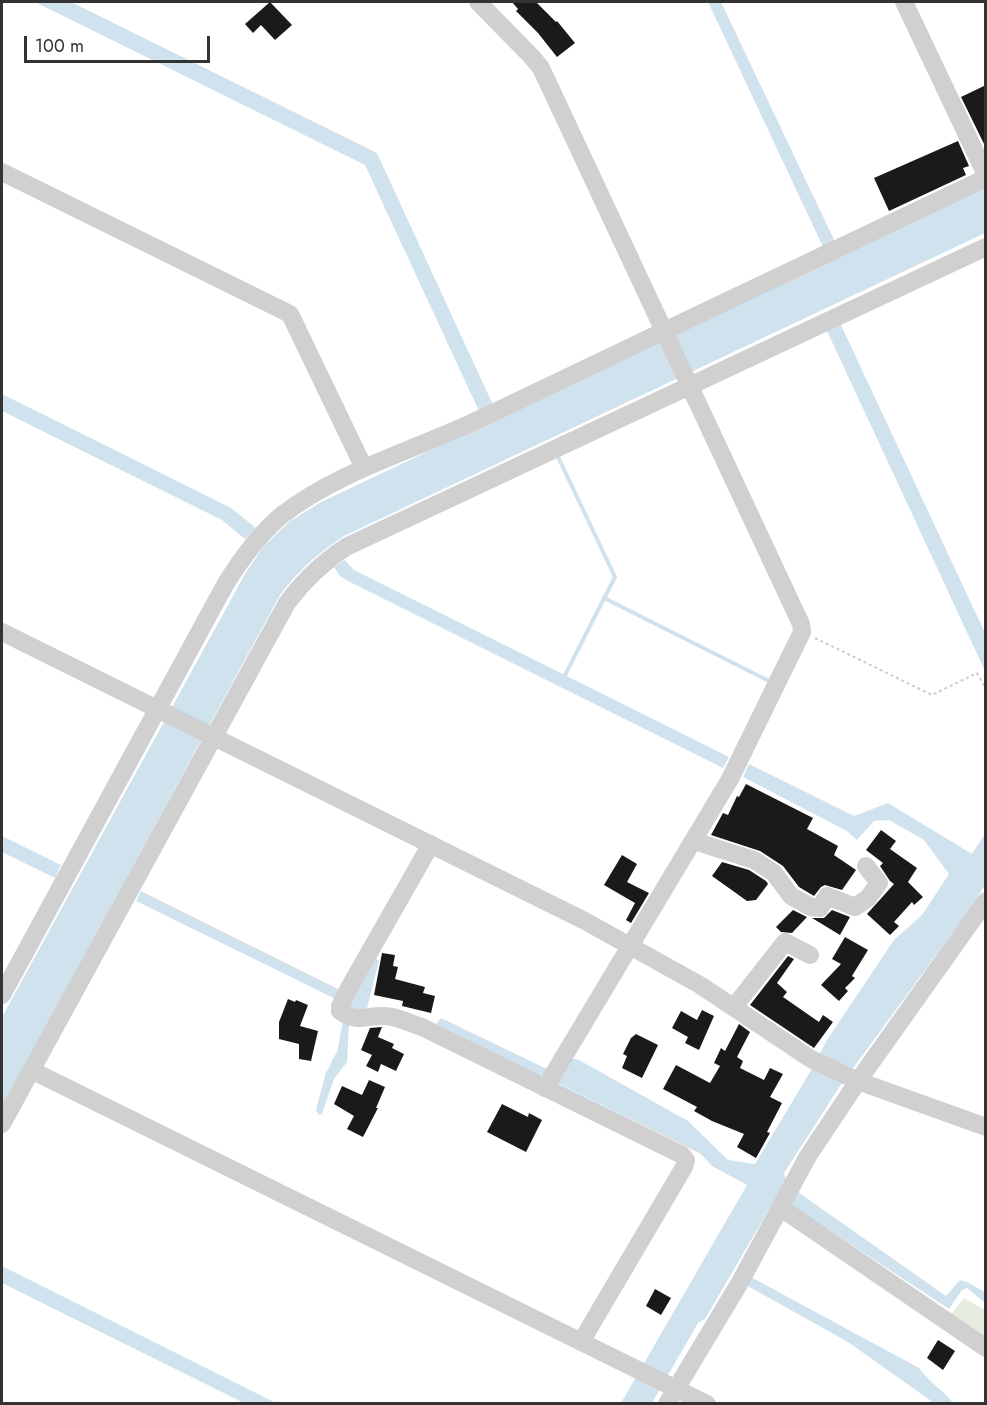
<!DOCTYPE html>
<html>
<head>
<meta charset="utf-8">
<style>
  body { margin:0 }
  #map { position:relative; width:987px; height:1405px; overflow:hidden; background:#fff; font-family:Jost,sans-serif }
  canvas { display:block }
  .frame { position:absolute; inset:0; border:3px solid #333; pointer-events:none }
  .scale { position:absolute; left:24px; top:36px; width:186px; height:27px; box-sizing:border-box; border:3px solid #333; border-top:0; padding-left:8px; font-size:18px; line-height:21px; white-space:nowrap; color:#333; -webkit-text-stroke:4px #fff; paint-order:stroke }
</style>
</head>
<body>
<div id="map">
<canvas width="987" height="1405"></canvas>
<div class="frame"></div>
<div class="scale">100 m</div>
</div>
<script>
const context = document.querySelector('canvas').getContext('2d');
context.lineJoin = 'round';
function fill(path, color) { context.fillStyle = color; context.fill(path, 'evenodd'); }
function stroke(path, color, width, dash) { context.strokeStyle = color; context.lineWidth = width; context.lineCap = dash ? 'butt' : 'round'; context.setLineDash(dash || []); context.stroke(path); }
const green = new Path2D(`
  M964,1298L985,1310V1344L948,1318Z`);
const water = new Path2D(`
  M35,2H71L377,153L493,405L479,411L365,165Z
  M708,2H721L836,244L824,249Z
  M985,188V233L344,536C317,554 300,569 280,595L2,1107V1017L245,574L264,546L289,522L321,502Z
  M841,325L985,633V671L827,331Z
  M2,394L231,508L256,528L245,539L222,520L2,411Z
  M345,560L354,570L729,757L723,768L348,581L340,576L334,567Z
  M749,764L854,816L888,803L972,854L985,834V885L972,906L840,1086L784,1173L786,1180L705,1319L698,1323L652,1403H621L747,1185L712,1166L701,1154L557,1083L571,1058L579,1060L688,1121L728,1160L755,1164L810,1072L827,1040L894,940L922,915L949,874L924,840L889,820L874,821L857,840L847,831L743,777Z
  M2,836L61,865L55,878L2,852Z
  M141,891L350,995L376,958L379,961L367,1008L353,1012L349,1023L347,1062L334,1079L322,1114L319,1115L316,1110L326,1072C331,1067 331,1059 337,1053L346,1004L136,901Z
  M441,1018L547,1069L544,1074L539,1076L436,1024Z
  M795,1190L946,1296L960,1280L967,1282L985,1292V1303L967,1288L962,1290L949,1309L788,1203Z
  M2,1266L276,1403H244L2,1283Z
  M749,1276L919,1368C929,1382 943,1390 953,1403H934L848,1342L744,1284Z`);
const stream = new Path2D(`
  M558,457L615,577L563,679
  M604,598L771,682`);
const building = new Path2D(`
  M270,2L292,25L275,40L261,25L253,33L245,24Z
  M512,2H536L556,22L557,21L575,43L557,57L538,33L516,11L518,9Z
  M986,85V148L961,97Z
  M958,141L969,166L963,168L966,175L889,211L874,178Z
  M746,784L813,818L807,829L838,846L834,855L856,870L842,890L825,885L821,887L814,896L799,887L783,866L760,851L711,835L723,813L728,815L737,796L739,797Z
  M881,830L896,841L890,849L917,868L908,882L923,897L914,905L912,902L894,922L899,926L890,935L867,914L894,884L890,881L880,866L883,863L866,850Z
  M622,855L637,864L627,882L649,893L631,923L626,920L635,903L604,885Z
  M722,862L749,870L766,881L768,884L756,900L747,901L712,876Z
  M793,910L807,917L792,933L781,932L776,927Z
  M832,910L850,917L840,935L812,918H824Z
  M845,937L868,950L852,976L855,978L845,988L848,991L839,1001L821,985L841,964L832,959Z
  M382,953L395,955L393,966L398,967L395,979L425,987L423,993L435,996L431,1013L402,1006L403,1001L374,995Z
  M788,956L794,959L777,983L787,992L783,997L819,1022L823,1015L833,1022L814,1048L750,1005Z
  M288,999L295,1002L296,1000L308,1005L300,1026L318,1031L311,1061L299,1059V1044L279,1039V1022Z
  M702,1010L714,1016L699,1050L685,1043L688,1037L672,1028L681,1011L697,1020Z
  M739,1024L750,1032L737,1057L743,1061L740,1068L764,1080L770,1068L783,1074L770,1097L782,1103L767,1132L770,1133L756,1158L737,1147L744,1134L712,1121L694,1111L697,1107L663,1089L676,1065L710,1083L720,1066L714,1063L721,1048L725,1051Z
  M382,1027L378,1037L394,1044L392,1048L404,1054L396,1071L381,1064L378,1072L366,1066L372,1055L361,1050L370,1028Z
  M636,1034L658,1045L642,1078L622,1068L627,1056L623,1054L631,1038Z
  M369,1080L385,1087L376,1108H378L363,1137L347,1129L354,1116L334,1104L342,1086L362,1095Z
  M502,1104L528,1117L529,1113L542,1120L526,1152L487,1132Z
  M655,1289L671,1298L661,1315L646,1306Z
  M938,1340L955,1351L943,1370L927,1358Z`);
const path = new Path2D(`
  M815,638L932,695L977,673L986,689`);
const minor = new Path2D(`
  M478,2L531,56L541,68L801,624L802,632L730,779L545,1088
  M904,2L986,175
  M2,172L290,314L364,468
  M2,632L585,921L700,985L811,1059L858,1081L986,1127
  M694,841L754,860L774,873L791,896L811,907L820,908L827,896L855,907L868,898L879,883L866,866
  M431,844L349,988L340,1006V1011C359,1024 365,1015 385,1016C397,1016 411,1024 422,1027L682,1155L686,1160L684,1167L581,1342
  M2,995L225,585C241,559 258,535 282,515C341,470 415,450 482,418C650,338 817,257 986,178
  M734,1007L785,942L810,955
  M31,1070L707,1404
  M2,1124L287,603C304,580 322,563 346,547L986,247
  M781,1208L986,1348
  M667,1404L739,1284L808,1156L858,1081L986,901`);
fill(green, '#e6ecdf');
fill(water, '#cfe2ee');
stroke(stream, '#cfe2ee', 4);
fill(building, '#1a1a1a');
stroke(path, '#cdcdcd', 2, [3, 3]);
stroke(minor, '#d0d0d0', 18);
</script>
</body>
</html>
